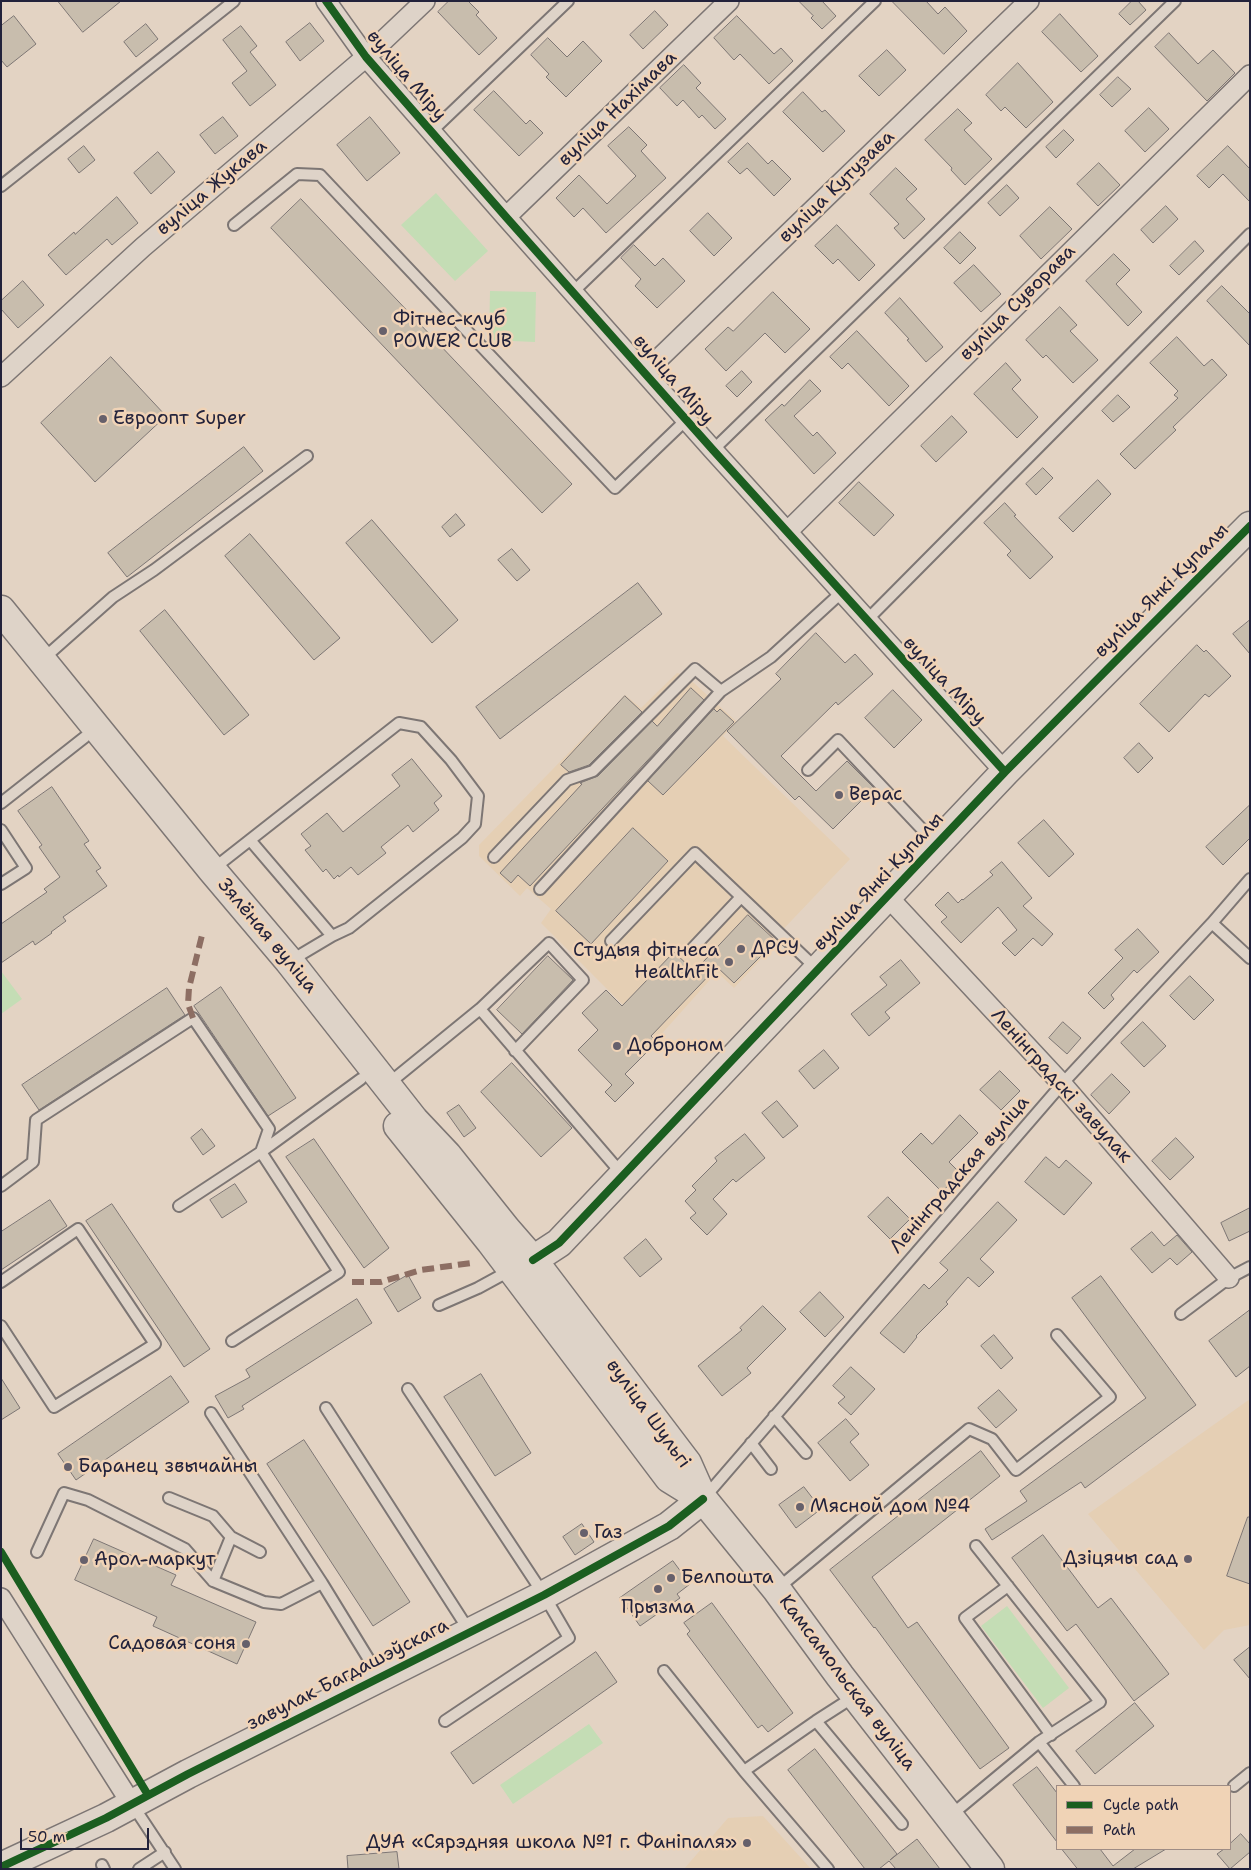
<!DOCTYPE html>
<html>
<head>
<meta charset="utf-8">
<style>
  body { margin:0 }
  #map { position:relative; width:1251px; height:1870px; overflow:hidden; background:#e3d3c3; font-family:"Shantell Sans",sans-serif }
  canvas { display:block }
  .frame { position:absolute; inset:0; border:2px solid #22223b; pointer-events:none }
  .legend { position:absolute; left:1056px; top:1785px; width:175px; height:65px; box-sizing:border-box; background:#f0d3b6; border:1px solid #9e8c85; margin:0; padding:6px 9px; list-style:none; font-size:15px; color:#22223b }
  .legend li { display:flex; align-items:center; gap:10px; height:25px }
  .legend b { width:25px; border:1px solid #9e8c85 }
  .scale { position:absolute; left:20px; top:1828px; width:129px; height:22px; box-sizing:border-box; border:2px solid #22223b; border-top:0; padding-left:6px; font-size:15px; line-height:18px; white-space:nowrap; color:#22223b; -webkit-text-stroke:4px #f0d3b6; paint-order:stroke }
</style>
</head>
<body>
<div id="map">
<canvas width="1251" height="1870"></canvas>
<div class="frame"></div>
<ul class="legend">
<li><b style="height:6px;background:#1b5e20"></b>Cycle path</li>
<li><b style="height:6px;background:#8d6e63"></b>Path</li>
</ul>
<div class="scale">50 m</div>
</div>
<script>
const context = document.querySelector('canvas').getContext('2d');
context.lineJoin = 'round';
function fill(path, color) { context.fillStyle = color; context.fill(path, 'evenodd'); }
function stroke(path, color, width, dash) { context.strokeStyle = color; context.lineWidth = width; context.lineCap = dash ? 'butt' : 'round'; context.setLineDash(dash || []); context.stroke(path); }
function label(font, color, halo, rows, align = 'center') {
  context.font = font + ' "Shantell Sans",sans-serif'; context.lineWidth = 5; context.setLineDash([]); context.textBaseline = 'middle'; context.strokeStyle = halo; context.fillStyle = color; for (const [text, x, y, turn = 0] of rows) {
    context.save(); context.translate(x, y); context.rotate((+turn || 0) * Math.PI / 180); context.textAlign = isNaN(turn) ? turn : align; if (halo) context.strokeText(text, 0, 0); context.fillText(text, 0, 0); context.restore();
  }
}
const built = new Path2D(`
  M677,673L685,675L737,722L723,736L850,859L774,939L777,942L734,988L717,972L657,1039L541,923L551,909L527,888L520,896L479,856V845L625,695L641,708Z
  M1250,1399V1625L1224,1630L1204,1650L1088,1514Z
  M763,1816L811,1869H684L728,1818Z`);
const green = new Path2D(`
  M436,193L488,251L455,281L401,225Z
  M490,291L536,292L535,342L489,340Z
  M1,971L22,999L1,1014Z
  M1007,1606L1069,1688L1043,1708L981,1626Z
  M589,1724L603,1743L513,1804L500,1785Z`);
const building = new Path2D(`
  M58,1H121L83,32Z
  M449,1H468L479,12L476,15L497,38L479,55L438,12Z
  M799,1H822L836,16L822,29L811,18L813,16Z
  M892,1H926L938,14L945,7L967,31L944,54Z
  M1132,1H1138L1146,10L1130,25L1119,14Z
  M655,11L668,25L643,49L630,35Z
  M1060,14L1098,56L1081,72L1042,32Z
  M14,16L36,44L7,67L1,60V26Z
  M737,16L774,54L781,48L793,61L769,84L740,54L734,60L714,38Z
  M310,23L324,41L300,61L286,42Z
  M146,24L158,39L136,57L124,42Z
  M241,26L257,46L250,52L276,85L250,106L232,83L247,71L223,40Z
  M1169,33L1198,64L1213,50L1235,73L1207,101L1155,47Z
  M548,38L567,57L583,41L602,61L566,97L546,77L549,74L531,55Z
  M887,50L906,70L879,96L859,76Z
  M1018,63L1053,102L1026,128L1005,107L1001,111L986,95Z
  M684,65L701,83L696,88L726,119L715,129L702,115L699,118L683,100L677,106L660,88Z
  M1118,77L1131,89L1112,107L1100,95Z
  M494,91L526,124L530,120L543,133L519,156L474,110Z
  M803,92L822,112L825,110L845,131L823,152L783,112Z
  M1149,108L1169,129L1145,152L1125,131Z
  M958,109L972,123L964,130L992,159L965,185L951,170L952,168L925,140Z
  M223,117L238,136L215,154L200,135Z
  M370,117L400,153L367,181L337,145Z
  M629,127L647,145L641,151L666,178L606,233L583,208L574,217L556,198L579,175L607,204L636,176L608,146Z
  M1064,130L1074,140L1056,158L1046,147Z
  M748,143L768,164L772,160L791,179L774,196L747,168L740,174L728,162Z
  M84,146L95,160L79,173L68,159Z
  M1228,146L1250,169V202L1223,174L1209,188L1197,176Z
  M158,152L175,172L151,194L134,173Z
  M1099,163L1120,185L1098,206L1077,184Z
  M896,168L917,189L906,199L925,219L904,239L894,228L899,224L870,194Z
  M1007,185L1019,198L1000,216L988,203Z
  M117,197L138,223L112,245L107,239L66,275L48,255L74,232L75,234Z
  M301,199L572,484L542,513L271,228Z
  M1166,206L1178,219L1153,243L1141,230Z
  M1050,207L1072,229L1041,259L1020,236Z
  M708,213L732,238L714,256L690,231Z
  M837,225L875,265L859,281L838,259L833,264L815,246Z
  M960,232L976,248L960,264L944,248Z
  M1195,241L1204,251L1179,275L1170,266Z
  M634,245L655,266L663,258L685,281L657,308L635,286L641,279L621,258Z
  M1114,254L1130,270L1116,284L1142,312L1128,326L1086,281Z
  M974,265L1001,294L981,312L954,283Z
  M23,281L44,305L18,328L1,309V301Z
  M1222,286L1250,314V346L1207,301Z
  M773,292L810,329L785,353L765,333L726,371L705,349L728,327L733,331Z
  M900,298L943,347L926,362L907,340L909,339L885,313Z
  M1060,307L1077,325L1070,331L1098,360L1073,383L1046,355L1043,358L1026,340Z
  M857,331L909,386L889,406L848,363L842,369L830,357Z
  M1177,337L1204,366L1212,359L1227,375L1173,427L1176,430L1135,469L1120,454L1178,398L1174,395L1178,391L1150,363Z
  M111,357L166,416L95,482L41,423Z
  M1006,363L1021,380L1012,389L1038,417L1017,438L974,394Z
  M742,371L752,382L737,397L726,386Z
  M810,380L821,391L794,416L813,436L817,432L836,453L814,474L765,420L782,404L784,406Z
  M1118,395L1130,407L1113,422L1102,411Z
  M952,416L967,432L936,462L921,446Z
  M244,447L263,471L127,577L108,553Z
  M1043,468L1053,478L1036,495L1026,484Z
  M1098,480L1111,494L1073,532L1059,518Z
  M859,482L894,515L874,536L839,503Z
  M1005,503L1016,515L1014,516L1053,557L1030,579L1007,555L1011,551L984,523Z
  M456,514L465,525L450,537L442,527Z
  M372,520L458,620L432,643L346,543Z
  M250,534L340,638L314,660L225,556Z
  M512,549L530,570L517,581L498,560Z
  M638,583L662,614L500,739L476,707Z
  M165,610L249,715L224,735L140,631Z
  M1250,620V654L1233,634Z
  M816,633L845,663L855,654L873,674L838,705L836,702L781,756L816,791L847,761L874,788L833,829L799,796L795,800L727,731L781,679L776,674Z
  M1197,645L1204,652L1206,650L1231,676L1209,697L1205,694L1169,732L1140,704Z
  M691,688L704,700L530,886L518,875L511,883L500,873L582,784L580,783L598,776L652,721L657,726Z
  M893,690L922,720L894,748L865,718Z
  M625,696L642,712L589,765L569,772L561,765Z
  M714,709L717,712L720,709L734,722L663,795L648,781Z
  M1139,743L1153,758L1138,773L1124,758Z
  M412,759L442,796L434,803L439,810L413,832L408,825L381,847L386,853L358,875L351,867L339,877L338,875L334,879L326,869L323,872L305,850L311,846L301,834L327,813L343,832L400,786L392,775Z
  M52,787L89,841L84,844L101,868L96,871L107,886L63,917L66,921L51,932L52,933L35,945L33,941L1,963V924L47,892L44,889L60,877L39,847L42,845L18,811Z
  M1250,805V838L1223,865L1206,847Z
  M1044,820L1074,854L1049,877L1018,843Z
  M633,828L668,861L591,944L556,911Z
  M1002,862L1032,898L1023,906L1053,934L1042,946L1033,938L1015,956L1002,943L1017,930L998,907L961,943L941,922L947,917L935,905L948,892L958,903L962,899L963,900L993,875L990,872Z
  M748,915L776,941L734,983L717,967L651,1036L657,1042L625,1074L634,1083L615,1102L605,1092L612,1085L578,1050L598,1030L582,1013L606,990L622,1006L674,952L694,971Z
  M1138,929L1159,952L1137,973L1134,970L1111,995L1114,999L1104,1009L1088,993L1123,958L1115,950Z
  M548,956L573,980L522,1034L497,1010Z
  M901,960L920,983L885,1012L890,1018L869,1036L851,1014L887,985L880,977Z
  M1190,976L1214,1000L1194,1020L1170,996Z
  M221,987L296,1098L268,1116L194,1006Z
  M167,988L185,1015L39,1110L22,1085Z
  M1063,1022L1081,1038L1067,1054L1049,1038Z
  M1143,1022L1166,1046L1144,1067L1121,1043Z
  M824,1050L839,1068L814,1089L799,1071Z
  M512,1063L572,1128L541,1157L481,1092Z
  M1000,1071L1020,1091L1001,1110L980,1090Z
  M1112,1074L1130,1092L1109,1114L1091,1095Z
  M777,1101L798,1126L783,1138L762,1113Z
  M459,1105L476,1128L464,1137L447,1113Z
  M960,1115L978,1133L949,1162L960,1173L942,1192L902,1152L921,1133L932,1144Z
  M202,1129L215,1146L203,1155L191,1138Z
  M745,1134L765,1158L736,1182L733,1179L713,1199L727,1214L707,1235L690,1218L696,1213L685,1201L696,1190L692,1186L717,1161L715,1158Z
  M1176,1138L1194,1157L1170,1180L1152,1161Z
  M314,1139L389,1248L364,1268L286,1157Z
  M1046,1157L1059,1168L1066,1160L1092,1183L1064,1215L1025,1182Z
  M235,1184L247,1202L222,1218L210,1200Z
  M888,1197L910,1219L890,1239L868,1217Z
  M50,1200L67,1226L1,1270V1232Z
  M998,1202L1017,1220L980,1259L994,1272L979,1287L968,1277L946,1302L948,1304L916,1336L917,1337L904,1353L880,1333L924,1284L929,1289L948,1270L940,1263Z
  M112,1204L210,1349L184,1367L86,1221Z
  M1250,1208V1231L1229,1241L1221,1223Z
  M1152,1232L1164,1246L1177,1235L1192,1252L1177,1265L1170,1258L1152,1273L1131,1249Z
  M646,1239L662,1259L640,1277L624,1258Z
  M408,1275L421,1298L398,1312L384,1289Z
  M1101,1276L1196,1405L1085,1488L1081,1482L992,1540L985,1529L1027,1501L1020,1491L1146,1398L1072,1298Z
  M820,1292L844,1317L825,1337L800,1312Z
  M357,1299L372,1323L242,1406L244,1409L228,1418L215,1396L250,1377L246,1370Z
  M763,1306L786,1329L747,1368L751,1373L722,1396L698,1366L742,1330L740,1328Z
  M1250,1310V1366L1236,1377L1209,1341Z
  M994,1335L1013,1358L1001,1369L981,1346Z
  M851,1367L875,1389L851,1415L838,1403L845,1397L833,1386Z
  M481,1374L531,1453L495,1476L444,1397Z
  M171,1376L189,1402L76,1480L58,1454Z
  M1,1378L20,1408L1,1420Z
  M999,1390L1017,1410L996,1428L978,1408Z
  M846,1419L859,1434L850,1442L869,1465L850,1481L818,1443Z
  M304,1440L410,1602L373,1626L267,1464Z
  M981,1451L1000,1476L872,1577L908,1628L917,1622L1009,1748L980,1769L875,1627L874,1628L830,1570Z
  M804,1487L821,1509L796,1528L779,1505Z
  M1248,1517H1250V1584L1227,1576Z
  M582,1524L594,1542L575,1555L563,1537Z
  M1043,1535L1098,1608L1111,1598L1169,1674L1134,1701L1076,1624L1067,1631L1012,1558Z
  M94,1539L176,1575L171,1585L256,1622L237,1664L153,1626L157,1617L75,1580Z
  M673,1561L690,1584L677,1594L680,1598L640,1626L620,1598Z
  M712,1603L793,1713L768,1732L762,1725L758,1728L687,1634L690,1631L684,1623Z
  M1250,1647V1679L1234,1660Z
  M596,1652L617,1682L473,1784L451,1753Z
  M1135,1703L1154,1726L1095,1774L1076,1751Z
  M815,1749L897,1854L890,1860L917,1839L940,1869H896L889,1861L879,1869H865L788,1770Z
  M1037,1767L1057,1793V1842L1013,1785Z
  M1241,1834L1250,1844V1852L1230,1869L1217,1854L1224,1849H1230V1844Z
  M1062,1849H1100L1113,1866L1135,1849H1166L1133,1869H1078Z
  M397,1852L399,1869H348L347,1856Z`);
const lane = new Path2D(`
  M431,132L568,1
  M1,186L234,1
  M234,225L297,174L320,175L615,488L686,420
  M573,292L875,1
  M713,450L1175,1
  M867,620L1250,234
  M43,659L113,597L154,570L307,456
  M808,770L838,740L935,843
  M1,803L85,737
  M1,830L26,868L1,884
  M494,857L567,780L593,771L695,669L721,691L771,657L842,592
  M213,869L399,723L421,727L451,760L478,796L475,824L462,838L349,928L332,936L250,840
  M540,889L721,691
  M1212,923L1250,958
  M611,941L695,853L818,970
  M692,949L741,897
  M290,961L332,936
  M515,1051L583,980L549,943L480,1009L622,1174
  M388,1084L480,1009
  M1,1186L33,1162L36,1120L193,1018L269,1129L261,1152L361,1079
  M179,1206L261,1152L339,1272L232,1341
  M1,1282L78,1229L155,1344L54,1407L1,1326
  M439,1305L478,1288L511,1270
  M1181,1314L1229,1278L1250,1267
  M408,1389L544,1595L569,1638L445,1721
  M326,1408L470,1632
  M211,1413L322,1583L379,1676
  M774,1416L806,1453
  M751,1443L771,1469
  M705,1497L1062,1084L1212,923L1250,879
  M169,1498L213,1516L231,1537L260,1552
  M976,1546L1100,1702L1039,1742
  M37,1552L64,1493L88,1500L185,1549L213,1581L264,1602L281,1604L322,1583
  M213,1581L231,1537
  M1008,1586L965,1618L1051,1735
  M777,1589L969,1429L992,1439L1016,1470L1110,1397L1057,1335
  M664,1671L744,1771L816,1721L855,1696
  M816,1721L902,1824
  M744,1771L828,1869
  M1234,1786L1250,1773
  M132,1804L175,1869
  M950,1816L1039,1742L1074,1786
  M102,1865L104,1869
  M139,1869L165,1852`);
const street = new Path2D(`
  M326,1L366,57L506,217L713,450L1005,772
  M506,217L729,1
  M645,372L1029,1
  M1,377L143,247L366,57L425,1
  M787,532L1250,75
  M888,897L1062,1084L1229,1278
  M1,1598L131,1803`);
const secondary = new Path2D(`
  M1,610L212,870L289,961L414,1120L447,1155L506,1229L533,1260L687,1463L703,1499L777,1590L840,1676L990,1869
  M398,1126L491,1242L669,1478L703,1499
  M516,1268L533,1260L559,1243L1005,772L1250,526
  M1,1867L106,1818L188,1774L544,1595L669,1526L703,1499`);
const quiet = new Path2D(`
  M193,1018L188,1004L189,988L203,931
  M352,1282H381L421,1270L471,1263`);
const cycleway = new Path2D(`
  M326,1L366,57L506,217L713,450L1005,772
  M533,1260L559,1243L1005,772L1250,526
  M1,1552L148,1795
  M1,1867L106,1818L188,1774L544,1595L669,1526L703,1499`);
const markers = [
  [383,331,5,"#66606b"],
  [103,419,5,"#66606b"],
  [839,795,5,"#66606b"],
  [741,949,5,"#66606b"],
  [729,962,5,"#66606b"],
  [617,1046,5,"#66606b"],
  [68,1467,5,"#66606b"],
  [800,1507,5,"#66606b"],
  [584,1533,5,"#66606b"],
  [1188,1559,5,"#66606b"],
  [84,1560,5,"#66606b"],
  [671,1578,5,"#66606b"],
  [658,1589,5,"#66606b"],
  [246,1644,5,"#66606b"],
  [747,1843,5,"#66606b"]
];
const streetNames = [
  ["вуліца Міру",406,76,50],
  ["вуліца Нахімава",618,109,-44],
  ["вуліца Кутузава",837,187,-44],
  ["вуліца Жукава",212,188,-40],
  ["вуліца Суворава",1018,303,-45],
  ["вуліца Міру",673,380,49],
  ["вуліца Янкі Купалы",1162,591,-45],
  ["вуліца Міру",944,681,47],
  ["вуліца Янкі Купалы",879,882,-47],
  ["Зялёная вуліца",267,936,50],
  ["Ленінградскі завулак",1061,1086,48],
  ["Ленінградская вуліца",960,1175,-49],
  ["вуліца Шульгі",648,1414,54],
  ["завулак Багдашэўскага",348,1675,-27],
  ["Камсамольская вуліца",847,1683,53]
];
const poiNames = [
  ["Фітнес-клуб",393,320],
  ["POWER CLUB",393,342],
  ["Евроопт Super",113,419],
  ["Верас",849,795],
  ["ДРСУ",751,949],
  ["Студыя фітнеса",719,951,"right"],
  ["HealthFit",719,973,"right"],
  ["Доброном",627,1046],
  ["Баранец звычайны",78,1467],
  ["Мясной дом №4",810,1507],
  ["Газ",594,1533],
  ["Дзіцячы сад",1178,1559,"right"],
  ["Арол-маркут",94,1560],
  ["Белпошта",681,1578],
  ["Прызма",658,1608,"center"],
  ["Садовая соня",236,1644,"right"],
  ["ДУА «Сярэдняя школа №1 г. Фаніпаля»",737,1843,"right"]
];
fill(built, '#e5cfb4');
fill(green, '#c4ddb5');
fill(building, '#c8bdad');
stroke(building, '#7d7674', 1);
stroke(lane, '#7d7674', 14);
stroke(street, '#7d7674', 22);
stroke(secondary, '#7d7674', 31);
stroke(lane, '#ded3c8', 10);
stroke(street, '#ded3c8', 19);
stroke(secondary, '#ded3c8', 28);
stroke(quiet, '#8d6e63', 6, [12, 6]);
stroke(cycleway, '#1b5e20', 8);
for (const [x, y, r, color] of markers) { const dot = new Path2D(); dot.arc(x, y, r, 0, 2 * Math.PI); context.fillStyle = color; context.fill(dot); stroke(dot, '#f0d3b6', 2); }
label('19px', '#22223b', '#f0d3b6', streetNames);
label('19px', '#22223b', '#f0d3b6', poiNames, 'left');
</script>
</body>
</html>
